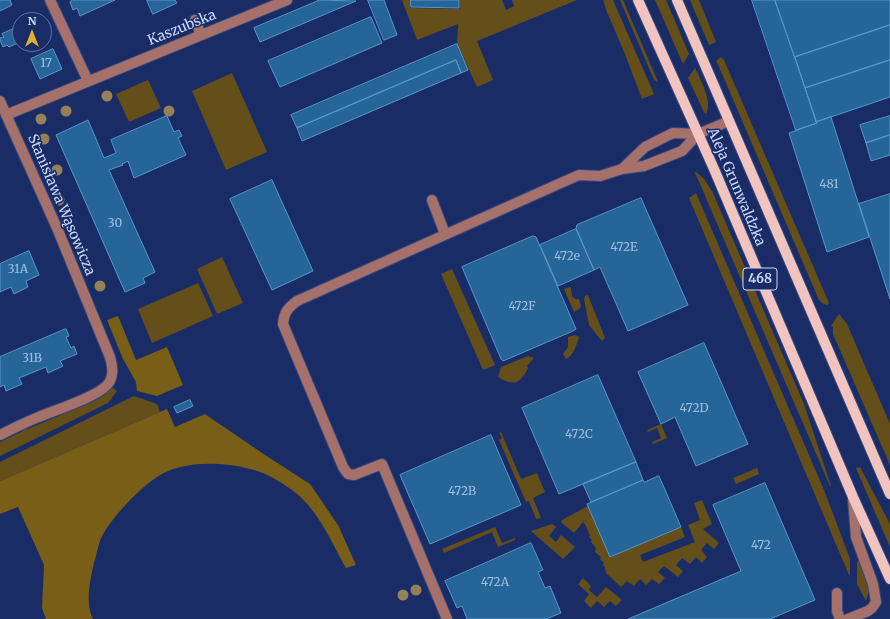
<!DOCTYPE html>
<html>
<head>
<meta charset="utf-8">
<style>
  body { margin:0 }
  #map { position:relative; width:890px; height:619px; overflow:hidden; background:#1a2c66; font-family:Merriweather,serif }
  canvas { display:block }
  .north { position:absolute; left:12px; top:12px; width:40px; height:40px; box-sizing:border-box; background:#1a2c66; border:1px solid #6072a3; border-radius:50%; rotate:0deg; font-size:11px; font-weight:700; line-height:16px; text-align:center; color:#cadafe }
  .north::after { content:''; display:block; margin:auto; width:14px; height:18px; background:#dfb034; clip-path:polygon(50% 0,100% 100%,50% 72%,0 100%) }
</style>
</head>
<body>
<div id="map">
<canvas width="890" height="619"></canvas>
<div class="north">N</div>
</div>
<script>
const context = document.querySelector('canvas').getContext('2d');
context.lineJoin = 'round';
function fill(path, color) { context.fillStyle = color; context.fill(path, 'evenodd'); }
function stroke(path, color, width, dash) { context.strokeStyle = color; context.lineWidth = width; context.lineCap = dash ? 'butt' : 'round'; context.setLineDash(dash || []); context.stroke(path); }
function label(font, color, halo, rows, align = 'center') {
  context.font = font + ' Merriweather,serif'; context.lineWidth = 3; context.setLineDash([]); context.textBaseline = 'middle'; context.strokeStyle = halo; context.fillStyle = color; for (const [text, x, y, turn = 0] of rows) {
    context.save(); context.translate(x, y); context.rotate((+turn || 0) * Math.PI / 180); context.textAlign = isNaN(turn) ? turn : align; if (halo) context.strokeText(text, 0, 0); context.fillText(text, 0, 0); context.restore();
  }
}
const green = new Path2D(`
  M402,0H410V8L460,9V0H502L506,10L514,6L512,0H577L477,41L493,80L477,87L457,44L458,24L417,40Z
  M603,0H613L654,94L642,99L625,54L607,12Z
  M620,0H623L658,82L654,80Z
  M655,0H666L689,54L683,64Z
  M690,0H699L716,42L709,45Z
  M721,57L724,60L829,303L827,305L822,303L819,300L717,62L716,61Z
  M695,68C701,81 713,102 706,114L704,112L688,78Z
  M232,73L267,152L226,170L192,91Z
  M148,80L161,108L129,122L116,94Z
  M696,172L704,179L712,191L804,404L831,486H830L697,177L695,173Z
  M696,193L824,490L850,559V575H849L689,198Z
  M222,257L243,303L217,314L197,269Z
  M452,269L495,365L483,370L441,274Z
  M198,283L213,316L152,343L138,309Z
  M570,287L571,288L572,296L575,299H579L581,306L579,309L574,312L564,289Z
  M588,295L605,338L602,341L589,325L584,299L585,296Z
  M839,314L847,324L890,424V465L833,334V327L831,326Z
  M575,335L579,337C576,346 574,355 566,359L563,354L568,347V337Z
  M528,356L534,358L527,366L528,368C520,385 513,386 498,377L501,367Z
  M113,388L117,391L108,403L0,456V442L23,431L24,428L28,429L98,399Z
  M134,396L157,404L160,412L0,481V462Z
  M661,424L667,438L653,444L652,442L661,438L657,428L648,432L647,430Z
  M501,432L521,479L537,473L545,492L533,498L541,518L536,519L529,501L526,502L499,440L502,438L499,433Z
  M860,467L890,524V547L856,468Z
  M757,468L759,474L736,484L733,478Z
  M702,500L712,524L703,529L719,543L714,549L707,543L701,550L707,557L702,563L696,557L690,564L682,558L676,565L683,571L678,577L664,566L658,572L665,578L659,584L652,579L646,585L640,579L634,586L627,581L621,587L606,573L605,567L603,565L604,563L600,559L601,557L595,552L596,548L591,542L592,540L589,537L590,536L585,524L583,522L574,533L561,522L562,520L588,506L611,557L681,527L685,537L640,555L643,562L695,542L688,525L700,520L694,503Z
  M552,524L556,527L549,536L556,542L561,535L575,547L563,559L531,531Z
  M495,527L502,543L515,538V540L498,547L492,532L444,553L442,549Z
  M859,561L869,590L866,601L857,584V562Z
  M583,578L591,586L589,590L597,597L606,587L622,600L616,606L610,601L604,607L597,601L591,608L584,601L589,594L578,584Z`);
const forest = new Path2D(`
  M118,316L136,360L167,347L183,385L157,396L137,391L136,382L123,359L107,320Z
  M167,409L175,427L205,414L265,455L310,484L338,525L356,565L346,568C332,543 319,512 296,493C284,484 269,474 254,470C228,462 187,460 162,474C142,485 113,516 102,536C98,544 97,554 94,563C90,580 85,602 93,619H46L42,608L44,565L18,507L0,514V481Z`);
const building = new Path2D(`
  M0,0H10L12,5L0,11Z
  M73,0H115L80,16L77,8L73,10L70,2Z
  M147,0H175L177,3L153,14Z
  M320,0L356,1L260,42L254,28Z
  M368,0H384L397,35L384,40Z
  M411,0H459V8L411,7Z
  M752,0H775L817,123L796,130Z
  M775,0H890V25L795,57Z
  M371,17L382,43L280,87L268,61Z
  M890,25V60L805,88L795,57Z
  M18,27L20,31V42L9,47L7,45L3,47L0,40V38L4,37L2,34Z
  M457,44L468,70L461,73L456,60L297,128L291,115Z
  M53,49L62,69L40,79L31,59Z
  M456,60L461,73L302,141L297,128Z
  M890,60V97L816,122L805,88Z
  M167,116L174,132L179,130L182,136L178,138L186,155L134,178L128,161L122,164L123,165L109,170L155,272L143,278L145,283L125,292L56,135L88,120L104,158L116,153L111,140Z
  M890,116V135L866,143L860,125Z
  M831,117L869,237L827,252L789,133L817,123L816,122Z
  M890,135V155L871,161L866,143Z
  M272,180L313,271L272,290L230,199Z
  M890,194V299L859,204Z
  M641,198L688,305L628,331L600,267L594,270L576,228L577,225Z
  M576,229L594,270L558,286L540,245Z
  M533,236L536,237L576,329L573,331L503,361L501,359L462,267Z
  M29,251L39,275L26,281L28,287L14,294L11,287L0,292V264Z
  M66,329L69,336L66,337L71,348L74,346L77,354L60,361L63,366L48,373L46,367L19,378L22,384L6,391L4,385L0,387V357Z
  M704,343L748,444L696,466L675,417L661,424L638,372Z
  M598,375L636,462L559,494L522,408Z
  M190,400L193,406L177,413L174,407Z
  M491,435L521,505L430,544L400,475Z
  M636,462L643,480L591,502L583,484Z
  M659,476L681,527L610,557L587,504L643,480L644,482Z
  M765,483L815,600L770,619H628L741,571L713,505Z
  M531,543L543,570L538,572L545,588L550,586L561,613L546,619H467L462,606L457,608L445,581Z`);
const minor = new Path2D(`
  M50,0L88,81
  M195,20L201,35
  M0,101L57,228L110,357C112,365 114,373 110,381C103,396 52,411 36,418C24,423 12,429 0,435
  M6,115L287,0
  M622,169L645,147L673,133L698,134
  M432,200L445,234
  M837,593V611L840,619
  M447,619L382,464L354,475L348,474L343,467L283,324C284,312 288,308 297,301L563,182L579,175L600,176L622,169L644,166L682,151L698,134L729,121
  M848,619L868,611L872,608L876,602L873,584L856,537L853,499`);
const major = new Path2D(`
  M638,0L714,169L853,497L890,579
  M677,0L890,494`);
const trees = [
  [107,96],
  [66,111],
  [169,111],
  [41,119],
  [44,139],
  [57,170],
  [59,200],
  [100,286],
  [416,590],
  [403,595]
];
const numberNames = [
  ["17",46,64],
  ["481",829,185],
  ["30",115,224],
  ["472E",624,248],
  ["472e",567,257],
  ["31A",18,270],
  ["472F",522,307],
  ["31B",32,359],
  ["472D",694,409],
  ["472C",579,435],
  ["472B",462,492],
  ["472",761,546],
  ["472A",495,583]
];
const shields = [
  [760,279,34]
];
const shieldNames = [
  ["468",760,279]
];
const streetNames = [
  ["Kaszubska",182,28,-22],
  ["Aleja Grunwaldzka",736,187,67],
  ["Stanisława Wąsowicza",61,205,67]
];
fill(green, '#644f1b');
fill(forest, '#795e18');
fill(building, '#266598');
stroke(building, '#5896cc', 1);
stroke(minor, '#36487e', 12);
stroke(major, '#36487e', 12);
stroke(minor, '#a6716b', 10);
stroke(major, '#f1c4bf', 10);
context.fillStyle = '#948158';
for (const [x, y] of trees) { context.beginPath(); context.arc(x, y, 5.5, 0, 2 * Math.PI); context.fill(); }
label('12px', '#a1bde4', null, numberNames);
for (const [x, y, w] of shields) { const box = new Path2D(); box.roundRect(x - w / 2, y - 11, w, 22, 3); context.fillStyle = '#1a2c66'; context.fill(box); stroke(box, '#cadafe', 1); }
label('bold 13px', '#cadafe', null, shieldNames);
label('14px', '#cadafe', '#1a2c66', streetNames);
</script>
</body>
</html>
